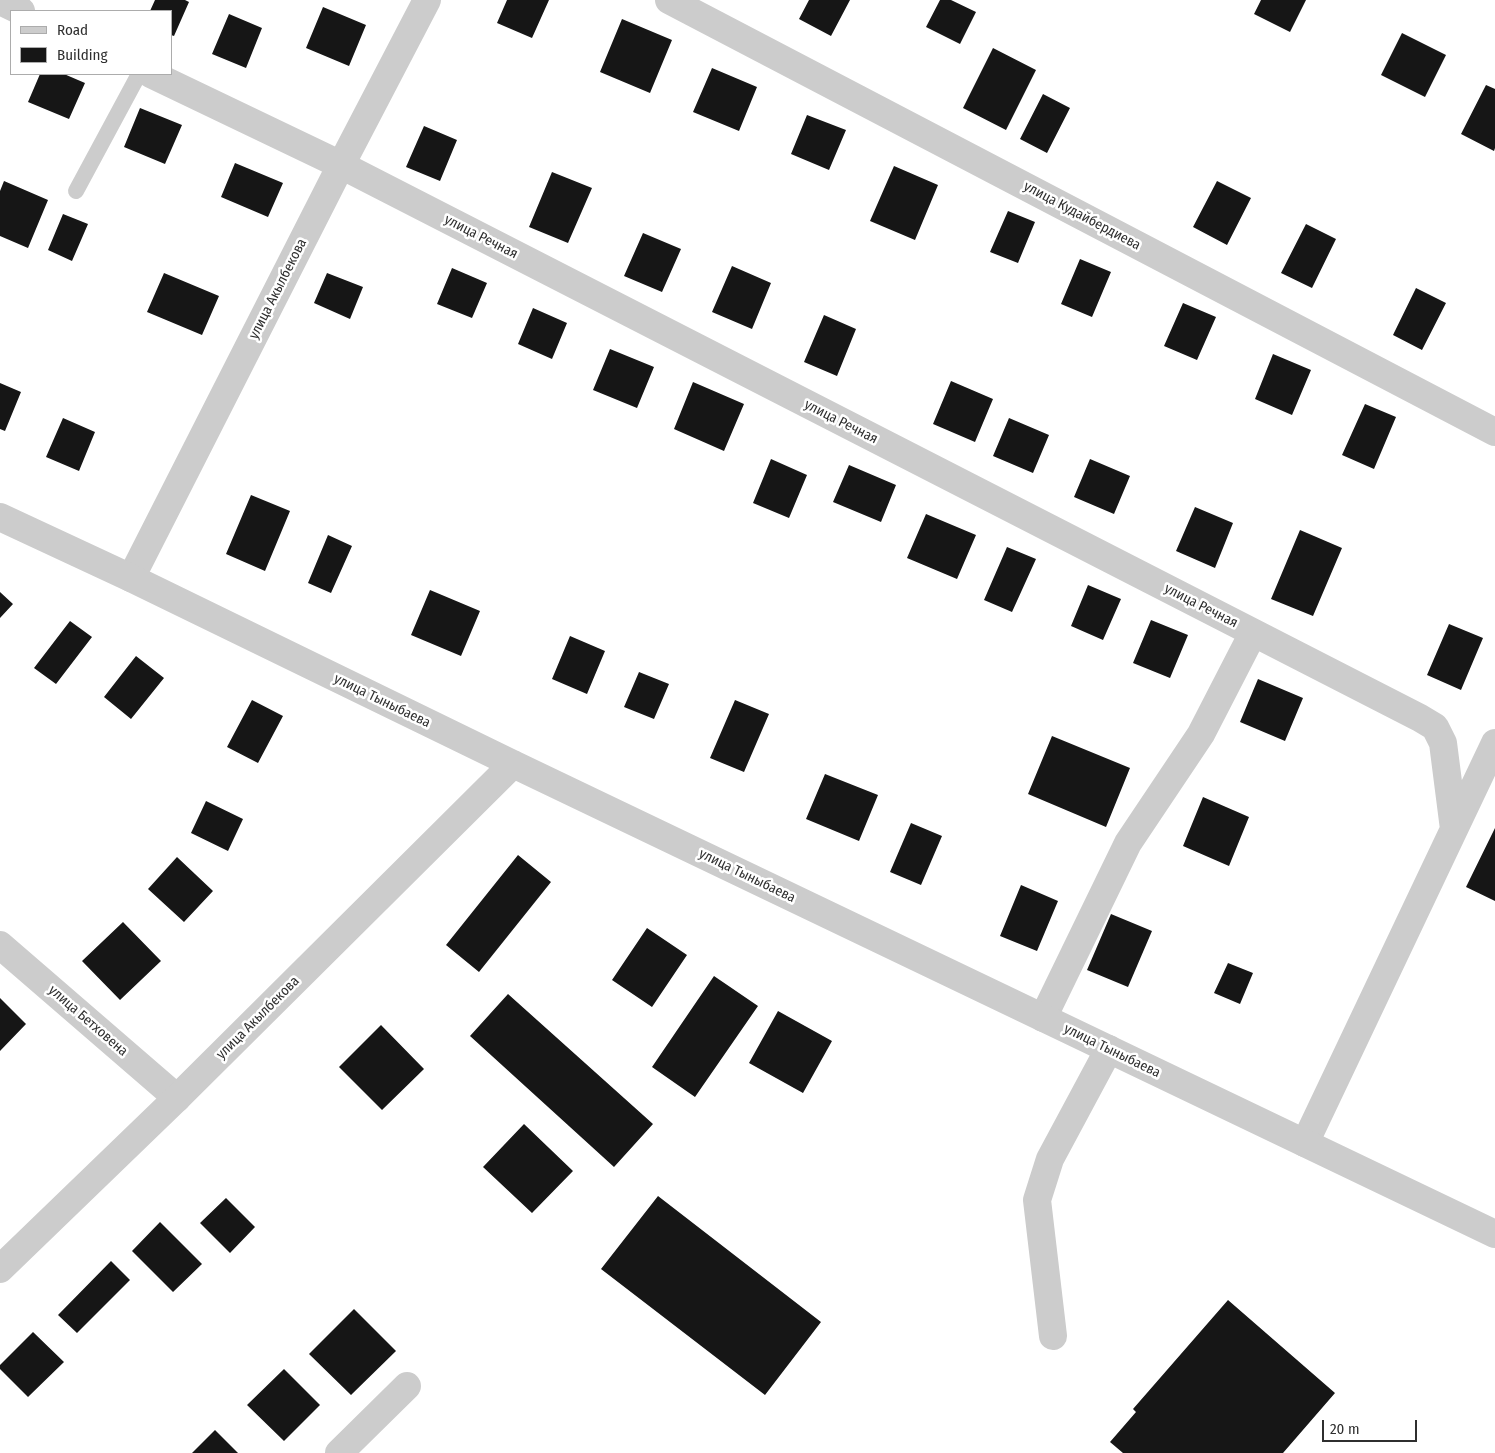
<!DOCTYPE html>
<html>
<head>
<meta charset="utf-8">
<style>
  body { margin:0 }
  #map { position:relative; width:1495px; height:1453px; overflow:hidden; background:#fff; font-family:"Fira Sans Condensed",sans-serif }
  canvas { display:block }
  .legend { position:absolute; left:10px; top:10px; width:162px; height:65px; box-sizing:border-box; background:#fff; border:1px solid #acacac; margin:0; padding:6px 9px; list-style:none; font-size:15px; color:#2f2f2f }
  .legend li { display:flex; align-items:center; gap:10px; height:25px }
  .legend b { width:25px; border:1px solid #acacac }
  .scale { position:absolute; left:1322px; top:1420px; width:95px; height:22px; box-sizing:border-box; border:2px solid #2f2f2f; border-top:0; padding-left:6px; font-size:15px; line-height:18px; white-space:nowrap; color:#2f2f2f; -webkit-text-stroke:4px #fff; paint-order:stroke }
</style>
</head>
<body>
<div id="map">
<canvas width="1495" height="1453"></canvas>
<ul class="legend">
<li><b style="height:6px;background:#ccc"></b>Road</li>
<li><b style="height:14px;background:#161616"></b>Building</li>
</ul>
<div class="scale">20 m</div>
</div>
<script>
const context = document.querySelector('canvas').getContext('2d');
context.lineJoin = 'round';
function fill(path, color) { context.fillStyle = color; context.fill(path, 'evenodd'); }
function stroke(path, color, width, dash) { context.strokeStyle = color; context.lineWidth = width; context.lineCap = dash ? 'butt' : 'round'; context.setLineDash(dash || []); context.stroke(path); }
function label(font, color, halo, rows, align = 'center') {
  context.font = font + ' "Fira Sans Condensed",sans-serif'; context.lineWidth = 5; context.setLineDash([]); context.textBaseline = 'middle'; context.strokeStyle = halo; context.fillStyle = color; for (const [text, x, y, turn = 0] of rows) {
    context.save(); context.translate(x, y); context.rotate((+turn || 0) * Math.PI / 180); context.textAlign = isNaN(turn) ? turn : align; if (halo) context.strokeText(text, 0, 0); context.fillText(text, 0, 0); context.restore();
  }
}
const building = new Path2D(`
  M155,0H185L189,2L174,36L171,35V11H150Z
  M507,0H549L532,38L497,23Z
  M809,0H850L831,36L799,19Z
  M940,0H951L976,12L960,44L926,27Z
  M1261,0H1306L1290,32L1254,14Z
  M323,7L366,25L349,66L306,48Z
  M229,14L262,28L246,68L212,54Z
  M622,19L672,40L650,93L600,72Z
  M1402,33L1446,55L1425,97L1381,75Z
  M993,48L1036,70L1006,130L963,108Z
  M712,68L757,87L739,131L693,112Z
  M40,74H64L85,83L69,119L28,102Z
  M1486,85L1495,89V148L1494,151L1461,134Z
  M1043,94L1070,108L1047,153L1020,139Z
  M140,108L182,125L165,164L124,147Z
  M807,115L846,130L829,170L791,154Z
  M424,126L457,140L440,181L406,167Z
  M235,163L283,183L268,217L221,197Z
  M894,166L938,185L915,240L870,221Z
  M552,172L592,188L568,243L529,227Z
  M4,181L48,200L28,248L0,236V191Z
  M1217,181L1251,198L1227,245L1193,227Z
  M1008,211L1035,222L1018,263L990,252Z
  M63,214L88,224L72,261L48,250Z
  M1306,224L1336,239L1312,288L1281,273Z
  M643,233L681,249L662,292L624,276Z
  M1080,259L1111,272L1092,317L1061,304Z
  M732,266L771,283L752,329L712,312Z
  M452,268L487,283L472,318L437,304Z
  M164,273L219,296L202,335L147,312Z
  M327,273L363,287L350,319L314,303Z
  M1416,288L1446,303L1422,350L1393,335Z
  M1183,303L1216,317L1197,360L1164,346Z
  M533,308L567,323L552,359L518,344Z
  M824,315L856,329L837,376L804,362Z
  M610,349L654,367L637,408L593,390Z
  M1273,354L1311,370L1292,415L1255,399Z
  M951,381L993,399L975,442L933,424Z
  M693,382L744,404L724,451L674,429Z
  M0,383L21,392L5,431L0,429Z
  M1365,404L1396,417L1374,469L1342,455Z
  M63,418L95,432L79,471L46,457Z
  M1009,418L1049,435L1033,473L993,456Z
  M771,459L807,475L789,518L753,503Z
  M1090,459L1130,476L1114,514L1074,497Z
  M849,465L896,485L881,522L833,502Z
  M251,495L290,511L265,571L226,554Z
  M1195,507L1233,523L1215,568L1176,551Z
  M926,514L976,535L957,579L907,558Z
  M1300,530L1342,548L1313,616L1271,599Z
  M328,535L352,546L331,593L308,583Z
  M1007,547L1036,559L1012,612L984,600Z
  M1088,585L1121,599L1103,640L1071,626Z
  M430,590L480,611L461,656L411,635Z
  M0,592L13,604L0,618Z
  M1151,620L1188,635L1170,678L1133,663Z
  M70,621L92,637L56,684L34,668Z
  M1449,624L1483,638L1461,690L1427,675Z
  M570,636L605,651L587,694L552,679Z
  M136,656L164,678L131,719L104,697Z
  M639,672L669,684L654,719L624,707Z
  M1258,679L1303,698L1285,741L1240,722Z
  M252,700L283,716L258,763L227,747Z
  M735,700L769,714L744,772L710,758Z
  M1052,736L1130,768L1106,827L1028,794Z
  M825,774L878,795L859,841L806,819Z
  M1203,797L1249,817L1229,866L1183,846Z
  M206,801L243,819L228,851L191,833Z
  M911,823L942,836L921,885L890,872Z
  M1495,828V901L1466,887Z
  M518,855L551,882L479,972L446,945Z
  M177,857L213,891L184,922L148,889Z
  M1021,885L1058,901L1037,951L1000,936Z
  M1111,914L1152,931L1128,987L1087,970Z
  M123,922L161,961L120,1000L82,961Z
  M647,928L687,955L652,1007L612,980Z
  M1228,963L1253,973L1240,1004L1214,993Z
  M714,976L758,1006L695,1097L652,1067Z
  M508,994L653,1124L614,1167L470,1036Z
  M0,998L26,1024L0,1051Z
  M778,1011L832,1041L803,1093L749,1063Z
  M381,1025L424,1069L382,1110L339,1067Z
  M524,1124L573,1171L532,1213L483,1167Z
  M658,1196L821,1322L765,1395L601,1269Z
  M226,1198L255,1227L230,1253L200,1223Z
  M160,1222L202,1264L173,1292L132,1251Z
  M111,1261L130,1280L77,1333L58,1315Z
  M1228,1300L1335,1393L1283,1453H1123L1110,1442L1136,1412L1133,1409Z
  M354,1309L396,1351L351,1395L309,1354Z
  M33,1332L64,1362L28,1397L0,1369V1365Z
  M284,1369L320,1405L284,1441L247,1405Z
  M215,1430L238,1453H192Z`);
const service = new Path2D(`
  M76,191L139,74`);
const minor = new Path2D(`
  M669,0L1495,432
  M0,1L21,11
  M151,74L341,165L1420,718L1435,727L1443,743L1454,829
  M131,578L341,165L427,0
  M0,945L177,1098
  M1043,1018L1128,843L1201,734L1253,633
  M1305,1143L1495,743
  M1053,1336L1037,1200L1050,1159L1109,1049
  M339,1453L407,1386`);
const tertiary = new Path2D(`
  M0,517L131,578L513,764L1495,1234
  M0,1269L177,1098L513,764`);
const streetNames = [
  ["улица Кудайбердиева",1082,216,28],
  ["улица Речная",481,237,27],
  ["улица Акылбекова",278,289,-63],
  ["улица Речная",841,422,27],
  ["улица Речная",1201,606,27],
  ["улица Тыныбаева",382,701,26],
  ["улица Тыныбаева",747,876,26],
  ["улица Акылбекова",258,1018,-45],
  ["улица Бетховена",88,1021,41],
  ["улица Тыныбаева",1112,1051,26]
];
fill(building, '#161616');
stroke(service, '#ccc', 16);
stroke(minor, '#ccc', 28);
stroke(tertiary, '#ccc', 28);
label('14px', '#2f2f2f', '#fff', streetNames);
</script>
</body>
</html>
